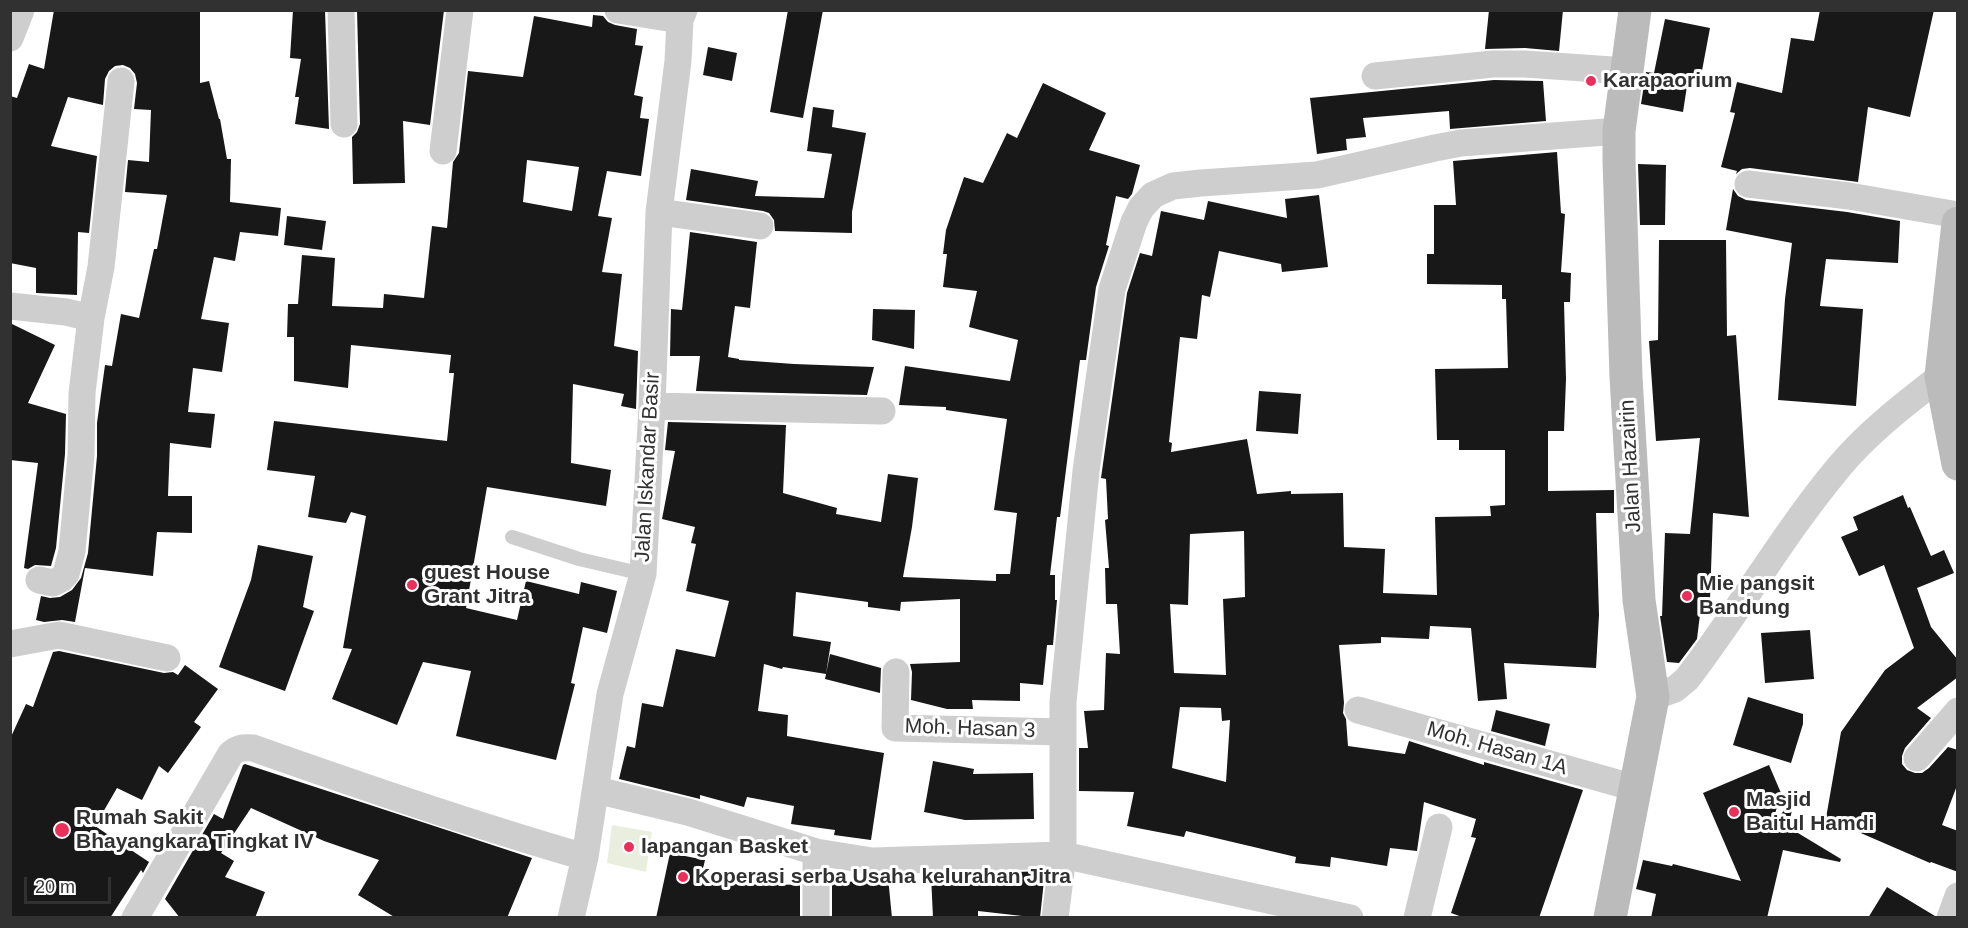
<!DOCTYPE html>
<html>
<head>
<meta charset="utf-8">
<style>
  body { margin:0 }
  #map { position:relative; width:1968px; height:928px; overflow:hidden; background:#fff; font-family:Arial,sans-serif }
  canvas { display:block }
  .frame { position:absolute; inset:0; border:12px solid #313131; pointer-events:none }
  .scale { position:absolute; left:24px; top:877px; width:87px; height:27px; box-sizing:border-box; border:3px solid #313131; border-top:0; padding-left:8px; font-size:18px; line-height:21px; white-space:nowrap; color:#313131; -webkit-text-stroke:4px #fff; paint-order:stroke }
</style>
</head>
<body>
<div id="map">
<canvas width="1968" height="928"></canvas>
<div class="frame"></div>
<div class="scale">20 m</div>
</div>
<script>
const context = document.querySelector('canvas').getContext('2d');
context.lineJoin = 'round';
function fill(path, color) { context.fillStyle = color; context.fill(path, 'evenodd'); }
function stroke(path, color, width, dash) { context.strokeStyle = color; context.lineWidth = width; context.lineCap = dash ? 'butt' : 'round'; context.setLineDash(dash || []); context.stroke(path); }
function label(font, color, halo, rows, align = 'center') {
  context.font = font + ' Arial,sans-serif'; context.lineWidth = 6; context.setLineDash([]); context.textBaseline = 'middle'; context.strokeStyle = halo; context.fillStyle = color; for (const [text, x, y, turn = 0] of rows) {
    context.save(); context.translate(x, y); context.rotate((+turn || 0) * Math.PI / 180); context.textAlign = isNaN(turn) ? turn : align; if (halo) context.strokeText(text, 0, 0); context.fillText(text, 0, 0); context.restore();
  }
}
const green = new Path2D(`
  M612,825L652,832L646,872L607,863Z`);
const building = new Path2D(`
  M54,10H200V83L209,81L219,119H220L227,159H231L230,202L281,208L278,236L240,232L235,261L214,257L201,319L229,323L222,372L193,368L188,412L215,414L211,448L170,443L168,496H192V533L157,532L153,576L85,568L75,622L62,620L44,622L36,620L41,596L50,598L60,597L72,590L81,578L88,553L97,456V423L105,365L112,366L121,314L139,318L154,249H157L167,195L125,192L128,160L149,162L151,110L134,109L137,83L135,74L130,68L123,65L115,66L109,71L105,79L103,105L68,97L51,146L97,156L89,233L78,232L77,295L36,293V268L10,263V96L17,98L29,64L44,69Z
  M293,10H325L329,129L295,124L299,97H295L301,59L290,58Z
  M357,10H444L430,125L403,121L405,183L353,184L352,137L357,132L360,124Z
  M788,10H823L803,118L770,112Z
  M1489,10H1563L1559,51L1525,48L1485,49Z
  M1820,10H1934L1910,117L1868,107L1858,182L1750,168L1742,169L1736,174L1737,171L1721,167L1735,113L1730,112L1737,82L1782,93L1791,38L1814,41Z
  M593,15L603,16L608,22L615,25L637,29L635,45L643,46L634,95L643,97L640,118L649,119L641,176L607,171L598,216L612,218L602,272L622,274L614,346L638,351L636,409L621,406L624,394L573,384L571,463L611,470L606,506L487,487L466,608L517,620L526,581L579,594L581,582L617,591L607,633L583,627L571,683L575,684L556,760L456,736L471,671L423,662L397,725L332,699L352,649L343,648L366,516L351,512L346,523L308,517L315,476L267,470L274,421L447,441L454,373H449L451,355L351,345L348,388L294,381V337H287L288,304H298L302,255L335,258L332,306L383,308L384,294L424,298L432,226L447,228L453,162L459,153L468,71L523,77L534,16L592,27ZM527,160L579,167L572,211L523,202Z
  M1665,19L1710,28L1701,76L1689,73L1683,112L1641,104L1646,72L1654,73Z
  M708,47L737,53L732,81L703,75Z
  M1494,80L1543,81L1546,121L1450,129L1449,111L1363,118L1366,137L1346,139L1347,150L1317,154L1310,98Z
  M1043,83L1106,113L1089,150L1140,165L1132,194L1128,199L1116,196L1106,245L1109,246L1096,287L1086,360H1080L1060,517H1057L1050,575H1055V600H1057L1053,645H1047L1043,685L1020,683V701L972,700L973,709H947L911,700L912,672L910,664L960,662V599L901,602L900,611L868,607V602L796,592L793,636L831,642L826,674L783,667L782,669L764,664L758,711L788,715L787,736L884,753L871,840L834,835L835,830L791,824L794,806L747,797L744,807L700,795V799L619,779L627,746L635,748L642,703L663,707L676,649L715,657L729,601L686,591L696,544L691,543L695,527L662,519L675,451L665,450L668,422L786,425L783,493L837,508L836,514L881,522L888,474L918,478L912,527L903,577L996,581V574H1010L1017,513L994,510L1007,419L946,410V407L899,405L905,366L1010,381L1018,340L969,327L977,291L943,287L947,254H943L946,230L964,177L983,183L1007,133L1017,138Z
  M813,107L834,110L832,127L866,133L852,212V233L775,231L774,220L769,213L763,211L686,200L691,169L758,181L755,196L824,198L832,154L807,151Z
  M1557,152L1561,213L1565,214L1561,272L1571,273L1570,302H1564L1566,379L1564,431H1548V491L1614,490V513H1596L1599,615L1596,668L1504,663L1507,699L1478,701L1471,628L1430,626L1429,639L1381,637V643L1339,645L1344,703L1343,713L1346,719L1348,746L1405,754L1409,741L1484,765V762L1583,790L1539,918H1465L1451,913L1476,838L1471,837L1476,819L1424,802L1417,851L1390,848L1387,866L1331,857L1330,867L1295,863L1296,857L1186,831L1184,837L1127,826L1134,792L1079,791V748H1088L1084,711L1104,710L1106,653L1120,654L1117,604H1106L1105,568H1109L1105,520L1108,519L1106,479L1101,478L1127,293L1140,253L1152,256L1161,211L1204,220L1208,201L1287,218L1285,199L1319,195L1328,267L1282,272L1281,264L1219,251L1210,297L1202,295L1197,339L1180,337L1169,442L1172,443L1171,452L1247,439L1257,494L1291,491V494L1343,493L1344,547L1385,549L1383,593L1437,595L1435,517L1491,516L1490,506L1505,505V450H1459V440H1437L1435,369L1508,368L1506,299H1502V285L1427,284V254H1434V205H1456L1453,161ZM1244,531L1245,597L1223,599L1226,675L1174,673L1170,604L1188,605L1190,534ZM1180,707L1221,708L1222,721L1230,720L1226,782L1172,768Z
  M1638,164L1666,165L1665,225H1640Z
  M1733,189L1738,196L1746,200L1847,212L1900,221L1898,263L1826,259L1820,306L1863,309L1856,406L1778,400L1785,299L1792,243L1726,230Z
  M287,216L326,221L322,250L284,245Z
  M690,232L757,242L750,308L735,306L728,357L739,359V360L794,364L874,367L867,395L696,391L700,356H670L671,309L682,310Z
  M1659,240H1726L1727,336L1736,335L1749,517L1713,513L1710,599L1702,598L1697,639L1679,663L1667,662L1660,616H1662L1665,533L1690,534L1700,438L1656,441L1649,341L1658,340Z
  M873,309L915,310L914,349L872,340Z
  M10,323L55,345L28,403L66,414L65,454L56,548L51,566L35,565L28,569L24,568L38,463L10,460Z
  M1259,391L1301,394L1298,434L1256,431Z
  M1903,495L1908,508L1910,507L1931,556L1944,550L1954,573L1917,588L1931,627L1958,660V677L1917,708L1931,718L1905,748L1902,756V764L1907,770L1915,773H1922L1929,768L1948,747L1958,750V783L1942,825L1958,831V872L1931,862L1930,863L1826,818L1841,732L1885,670L1914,648L1884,565L1859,576L1841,537L1858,530L1853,517Z
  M258,545L313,556L303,607L314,611L285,691L219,667L251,580Z
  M1810,630L1814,679L1765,683L1761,633Z
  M59,651L164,673L173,672L178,675L185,665L218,689L194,722L201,727L168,773L159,766L142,800L117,788L95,826L149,862L143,873L141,870L110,918H10V739L26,704L33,707L53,652Z
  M830,654L881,668L880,693L825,679Z
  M1748,697L1803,714V724L1791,763L1733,745Z
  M1496,710L1550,724L1545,746L1491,731Z
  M933,761L974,769L973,774L1033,773L1034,819L965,820L924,812Z
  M245,764L532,858L507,918H396L358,895L379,860L324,841L251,808L221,853L234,861L225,877L265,892L255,918H180L165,899L214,814L223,819L243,765Z
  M1769,765L1781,793L1771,828L1796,794L1788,827L1841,859L1840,862L1783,850L1767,918H1651L1656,894L1636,889L1643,860L1672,866L1673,864L1741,881L1703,793Z
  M670,853L705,860L700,882L800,885V918H656Z
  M1045,871L1040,918L978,911V918H933L931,875Z
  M888,877L892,918H832V884Z
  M1887,887L1935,916V918H1868Z`);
const lane = new Path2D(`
  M512,537L579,559L643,574`);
const street = new Path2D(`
  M341,10L344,124
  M618,10L680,20
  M10,38L21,10
  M1375,76L1493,64H1525L1627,71
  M443,151L460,10
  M1748,184L1849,196L1958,215
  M659,212L760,226
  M10,306L66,312L91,318
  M652,406L882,411
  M39,580L53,583L61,579L66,574L72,551L81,455L82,393L91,318L101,267L121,81
  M10,644L59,635L167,658
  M896,672L895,728L1063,732
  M1653,697L1675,689L1687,679C1740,610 1783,534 1839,467C1868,432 1905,404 1941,376
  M1358,710L1635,788
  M1917,758L1958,711
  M596,790L688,812L816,852L872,861L1063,855L1350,918
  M816,852V918
  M135,918L230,755C236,748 243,747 253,748C363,787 473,825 585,857
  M571,918L585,857L610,694L643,574L652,406L659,212L678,61L680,20L684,10
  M1055,918L1063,855V702L1086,471L1112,289L1134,222L1141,208L1153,195L1173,186L1201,183L1317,175L1435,148L1461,143L1619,131
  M1417,918L1439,827
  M1950,918L1958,896`);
const secondary = new Path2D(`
  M1958,223L1941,376L1958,464
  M1610,918L1653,697L1639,600L1626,377L1619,160V131L1635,10`);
const markers = [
  [1591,81,6,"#eb2f5b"],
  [412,585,6,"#eb2f5b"],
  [1687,596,6,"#eb2f5b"],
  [1734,812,6,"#eb2f5b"],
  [62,830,8,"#eb2f5b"],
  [629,847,6,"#eb2f5b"],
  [683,877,6,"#eb2f5b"]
];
const poiNames = [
  ["Karapaorium",1603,81],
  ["guest House",424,573],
  ["Grant Jitra",424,597],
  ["Mie pangsit",1699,584],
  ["Bandung",1699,608],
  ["Masjid",1746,800],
  ["Baitul Hamdi",1746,824],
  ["Rumah Sakit",76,818],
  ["Bhayangkara Tingkat IV",76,842],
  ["lapangan Basket",641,847],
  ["Koperasi serba Usaha kelurahan Jitra",695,877]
];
const streetNames = [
  ["Jalan Hazairin",1631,466,-93],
  ["Jalan Iskandar Basir",648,467,-87],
  ["Moh. Hasan 3",970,729,2],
  ["Moh. Hasan 1A",1497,749,16]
];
fill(green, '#e9eede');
fill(building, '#181818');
stroke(lane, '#cecece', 14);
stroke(street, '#cecece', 27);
stroke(secondary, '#bbb', 33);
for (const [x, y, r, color] of markers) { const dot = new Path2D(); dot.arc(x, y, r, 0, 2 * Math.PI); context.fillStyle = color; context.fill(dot); stroke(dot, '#fff', 2); }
label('bold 21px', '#313131', '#fff', poiNames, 'left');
label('21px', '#313131', '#fff', streetNames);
</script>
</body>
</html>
